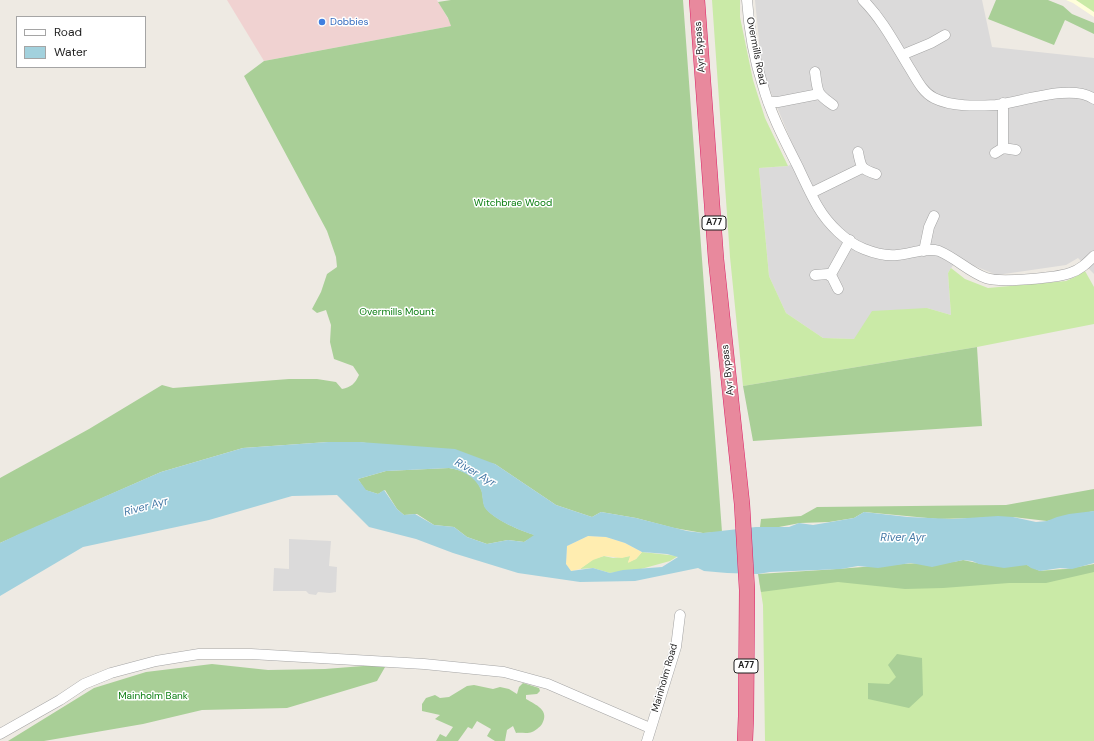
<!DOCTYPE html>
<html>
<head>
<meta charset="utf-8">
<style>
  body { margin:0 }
  #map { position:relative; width:1094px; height:741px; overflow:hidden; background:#eeeae3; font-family:"DM Sans",sans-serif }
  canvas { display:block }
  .legend { position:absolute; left:16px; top:16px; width:130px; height:52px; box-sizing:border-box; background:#fff; border:1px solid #a5a5a5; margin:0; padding:5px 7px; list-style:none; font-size:12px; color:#1d1d1d }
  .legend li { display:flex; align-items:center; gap:8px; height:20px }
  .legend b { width:20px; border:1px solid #a5a5a5 }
</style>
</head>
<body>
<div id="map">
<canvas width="1094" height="741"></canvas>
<ul class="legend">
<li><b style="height:5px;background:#fff"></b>Road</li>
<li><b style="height:11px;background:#a2d1dd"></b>Water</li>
</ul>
</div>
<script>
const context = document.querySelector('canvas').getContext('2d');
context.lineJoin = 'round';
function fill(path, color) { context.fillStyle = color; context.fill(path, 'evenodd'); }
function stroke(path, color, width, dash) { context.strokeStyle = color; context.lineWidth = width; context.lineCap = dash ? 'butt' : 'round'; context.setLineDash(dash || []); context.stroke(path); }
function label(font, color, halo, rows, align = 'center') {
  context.font = font + ' "DM Sans",sans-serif'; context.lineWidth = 3; context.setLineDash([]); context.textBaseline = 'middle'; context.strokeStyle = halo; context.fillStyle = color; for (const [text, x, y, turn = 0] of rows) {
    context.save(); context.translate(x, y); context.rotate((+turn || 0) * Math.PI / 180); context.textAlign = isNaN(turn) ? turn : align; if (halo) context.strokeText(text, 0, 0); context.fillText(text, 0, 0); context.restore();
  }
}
const residential = new Path2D(`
  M755,0H982L992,47L1094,58V274L1078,258L1066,265L997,275L957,259L948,273L951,315L927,308L854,339L823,338L786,313L769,276L759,168L788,166L799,160L762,71Z
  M289,539L331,541L329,566L337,567L336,592L330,593L318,592L316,595L309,594L306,591H273L274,568L289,569Z`);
const commercial = new Path2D(`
  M227,0H437L450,22L451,26L264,61Z`);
const education = new Path2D(`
  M1066,0H1094V17L1073,3Z`);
const grass = new Path2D(`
  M712,0H740V17L753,80L765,118L788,166L759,168L769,276L786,313L823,338L854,339L872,311L927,308L951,315L948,273L951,268L965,279L988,288L1066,281L1075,277L1085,271L1094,287V324L977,347L743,386L730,257Z
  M1076,0H1094V12Z
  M642,552L678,556L670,561L641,569L610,573L593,568L580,569L593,559L604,556L613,558L631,556L628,562L636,559Z
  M1094,567V741H765L763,605L759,580L966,576Z`);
const forest = new Path2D(`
  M451,0H683L722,532L703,533L674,528L636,518L601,512L592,517L556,505L495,464L360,442H328L243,448L161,472L0,543V478L89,429L162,385L173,388L289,379H317L336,382L342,389C351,387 355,384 359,375L353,366L334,359L330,342L331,325L326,310L317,313L312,309L321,292L327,274L337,267L336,257L327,231L244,76L264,61L451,26L448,18L438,2Z
  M996,0H1048L1063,6L1072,14L1094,23V34L1065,20L1054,45L988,19Z
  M977,347L982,426L753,441L743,386Z
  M449,468C463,470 478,477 482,492C483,497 483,503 485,507C491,518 524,533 536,535L524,542L508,540L487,544L467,537L454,527L434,525L417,514L404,515L397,509L385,490L378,494L365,490L358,479L386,471Z
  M1094,489V511L1047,521L1013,517L938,519L864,512L854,518L829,522L800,523L779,527H760L761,519L801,516L817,507L1006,505Z
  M963,560L987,565H1027L1040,571L1066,569L1094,564V572L1046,583H1009L943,588L905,589L838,582L761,592L758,574C806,571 854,568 902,564C923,562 943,565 963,560Z
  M897,654L922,658L923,695L909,708L868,699V683L889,684L896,677L888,665Z
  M388,662L377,681L287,708L202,710L143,724L44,741H8L94,688L146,672L212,664L268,670L325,669L363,666Z
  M523,683L539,688L540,691L537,694L526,695V699C536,705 550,710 542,724C540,727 535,731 532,732C527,734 520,732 516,733L513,726L507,730L505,741H495L487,736L491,729L477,721L472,729L468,727L458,741H436L440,734L446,737L453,727L435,719L440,715L422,711V704L426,698L435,695L440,698L449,697L467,686L474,685L493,689L500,687L509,689L517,694L519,687Z`);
const sand = new Path2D(`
  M588,536L606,537L625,543L642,552L636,559L628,563L630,556L622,558L604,556L593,560L580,569L571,571L566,564L567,546Z`);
const water = new Path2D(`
  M328,442H360L455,449L495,464L556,505L592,517L601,512L636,518L687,531L703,533L756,527H789L799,523L813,525L854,518L864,512L908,517L952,519L998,516L1013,517L1036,522L1047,521L1057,517L1069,514L1094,511V563L1072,569L1060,568L1040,571L1031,568L1027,565L1004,568L979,564L972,561L963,560L932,567L911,563L878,568L858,566L841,569L770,572L758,574L727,573L704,571L698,568L635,581L580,582L518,573L453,553L416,539L369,527L337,495L292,496L209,520L83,547L0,596V543L21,533L161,472L243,448ZM449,468C462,470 475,476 481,490C483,495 482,503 485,508C494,520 521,531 534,535L524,542L508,540L487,544L467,537L454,527L434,525L415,514L404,515L397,509L384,490L378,494L366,490L358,479L386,471ZM588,536L606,537L625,543L642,552L667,554L678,557L662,567L623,570L610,573L593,568L571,571L566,564L567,546Z`);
const minor = new Path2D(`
  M747,0C749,29 754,59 763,86C771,115 786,143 799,169C805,182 811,195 818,207C828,224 846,242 864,249C874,253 887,256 897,255C910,254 926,247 939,251C956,258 969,272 986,278C999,283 1056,278 1070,273C1080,270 1087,263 1094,256
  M863,0C882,19 895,44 909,67C916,78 922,92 934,98C952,107 976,106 996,105C1021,102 1073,83 1094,99
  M902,55L931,43L945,35
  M815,72C818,93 816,93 833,105
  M768,102H778L819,94
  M1003,103V148
  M858,152C861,168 861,169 876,174
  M995,153L1003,148L1016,150
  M811,193L862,168
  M924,251L929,227L934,216
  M815,275L828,274L832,277L838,289
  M830,276L850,240
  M0,734L60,700L84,684L111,673L156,661L199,654H251L424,664L504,672L548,684L650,728
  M647,741L676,647L680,615`);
const highway = new Path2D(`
  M697,0L716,259L742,504L747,590L746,716L745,741`);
const markers = [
  [322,22,4,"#3f7fe0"]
];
const shields = [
  [714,223,24],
  [746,666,24]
];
const shieldNames = [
  ["A77",714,223],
  ["A77",746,666]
];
const shopNames = [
  ["Dobbies",330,22]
];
const streetNames = [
  ["Ayr Bypass",700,47,-94],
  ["Overmills Road",756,51,79],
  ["Ayr Bypass",728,370,-96],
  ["Mainholm Road",665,678,-74]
];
const parkNames = [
  ["Witchbrae Wood",513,203],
  ["Overmills Mount",397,312],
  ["Mainholm Bank",153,696]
];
const waterNames = [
  ["River Ayr",475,473,30],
  ["River Ayr",146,507,-15],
  ["River Ayr",903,538]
];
fill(residential, '#dbdada');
fill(commercial, '#f0d2d1');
fill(education, '#fffedb');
fill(grass, '#caeaa7');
fill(forest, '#a9cf97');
fill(sand, '#ffedb0');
fill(water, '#a2d1dd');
stroke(minor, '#a4a4a4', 11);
stroke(highway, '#db2166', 16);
stroke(minor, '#fff', 10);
stroke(highway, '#e8899d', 15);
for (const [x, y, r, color] of markers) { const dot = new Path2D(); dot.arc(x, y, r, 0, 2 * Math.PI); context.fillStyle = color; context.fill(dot); stroke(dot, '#fff', 1.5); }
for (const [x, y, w] of shields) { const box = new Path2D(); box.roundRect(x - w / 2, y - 7, w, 14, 3); context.fillStyle = '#fff'; context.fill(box); stroke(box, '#1d1d1d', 1); }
label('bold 9px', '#1d1d1d', null, shieldNames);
label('10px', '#366cbe', '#fff', shopNames, 'left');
label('10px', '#1d1d1d', '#fff', streetNames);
label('10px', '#0a7d10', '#fff', parkNames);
label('italic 11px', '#4579a6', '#fff', waterNames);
</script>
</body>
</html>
